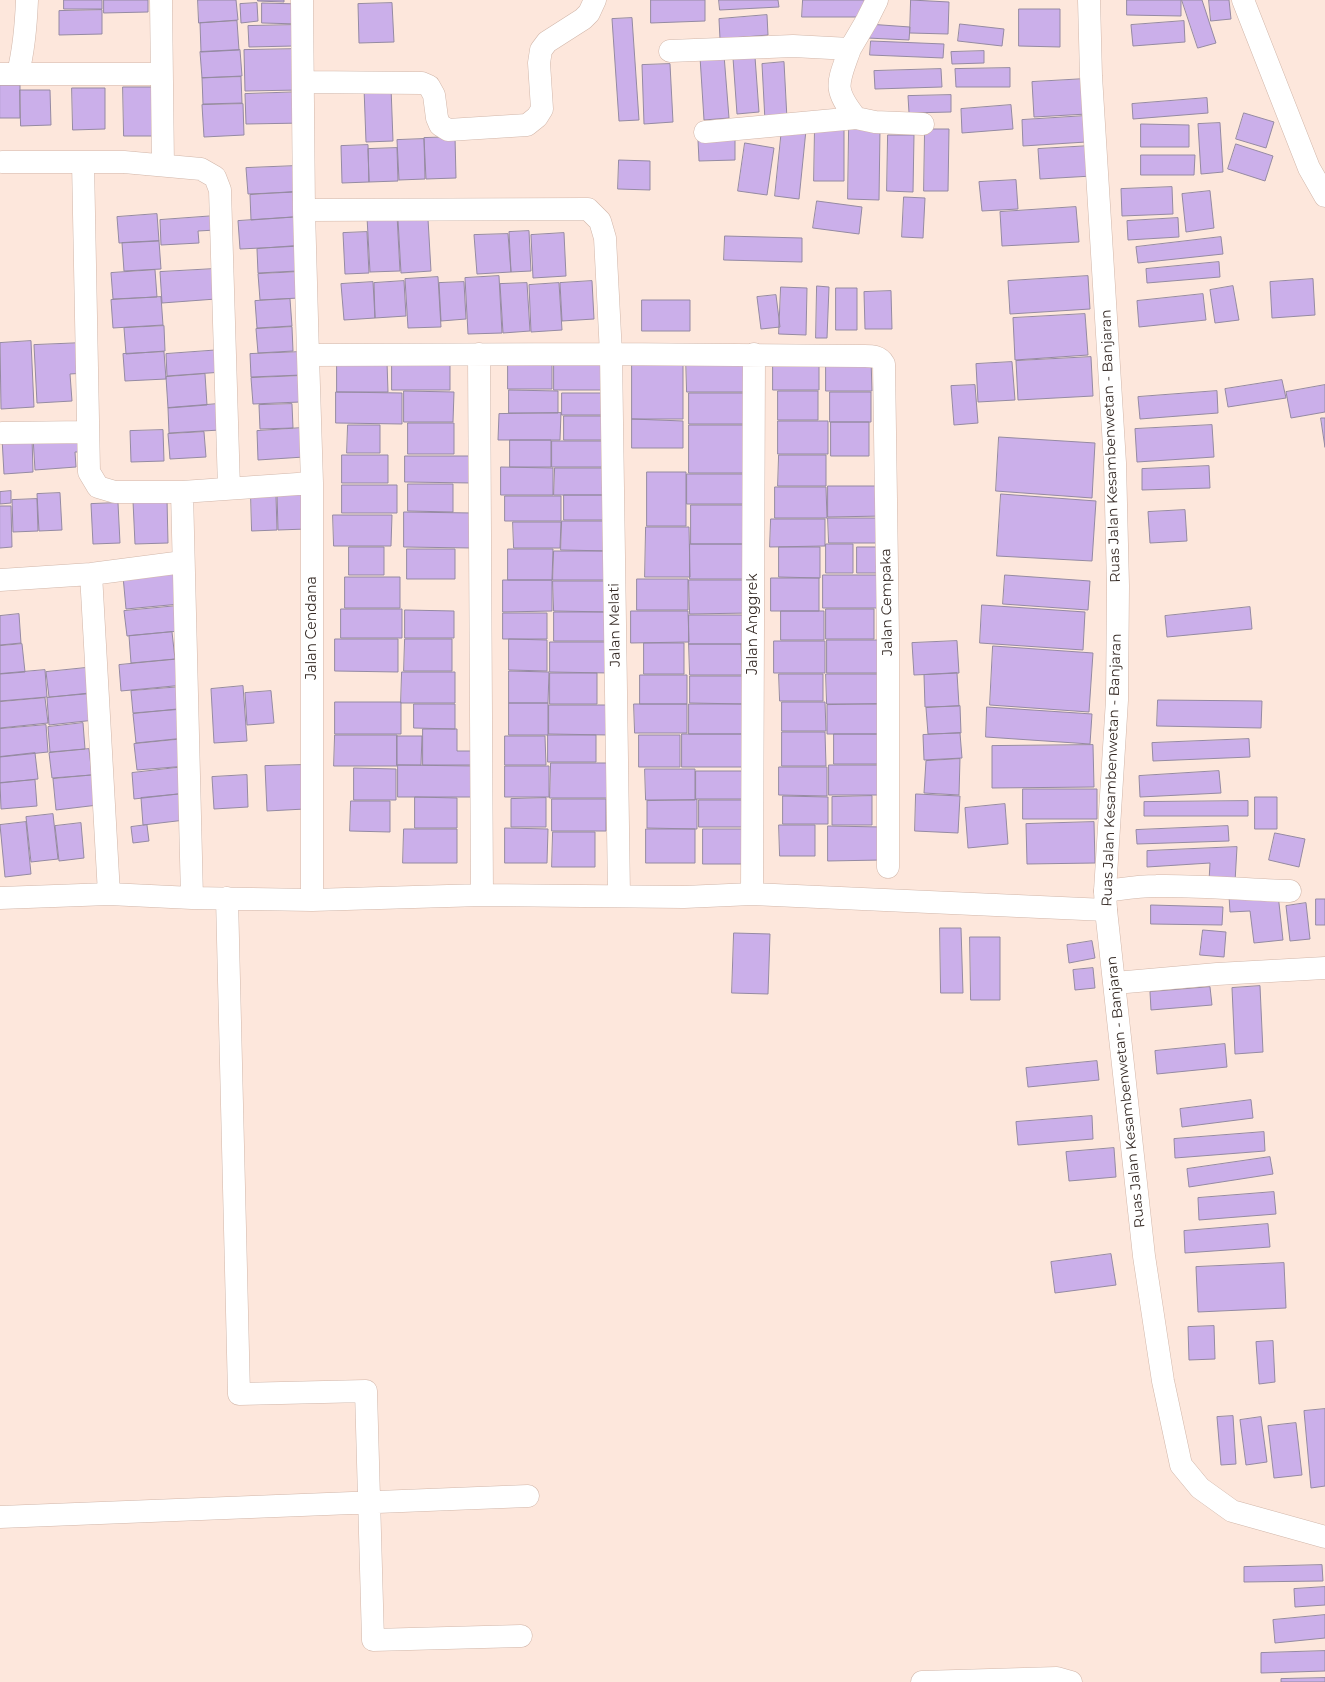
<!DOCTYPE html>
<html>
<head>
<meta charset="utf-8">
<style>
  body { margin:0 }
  canvas { display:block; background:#fde7dc }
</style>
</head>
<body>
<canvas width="1325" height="1682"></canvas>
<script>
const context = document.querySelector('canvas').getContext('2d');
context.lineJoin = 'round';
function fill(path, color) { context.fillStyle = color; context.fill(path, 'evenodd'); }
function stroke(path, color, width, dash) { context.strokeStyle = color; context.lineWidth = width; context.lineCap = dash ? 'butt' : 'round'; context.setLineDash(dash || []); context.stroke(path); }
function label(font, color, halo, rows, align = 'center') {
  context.font = font + ' Montserrat,sans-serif'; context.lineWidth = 3.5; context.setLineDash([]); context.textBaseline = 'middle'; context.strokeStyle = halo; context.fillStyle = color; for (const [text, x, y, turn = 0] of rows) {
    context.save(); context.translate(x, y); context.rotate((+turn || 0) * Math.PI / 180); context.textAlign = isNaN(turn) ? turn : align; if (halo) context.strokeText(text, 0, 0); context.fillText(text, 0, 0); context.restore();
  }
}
const building = new Path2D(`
  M64,0H102V9H64Z
  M104,0H148V12L104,13Z
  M198,0H236L238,20L199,23Z
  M258,0H284V2L258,1Z
  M651,0H705V21L651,23Z
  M719,0H778L779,7L720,10Z
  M803,0H865V17H802Z
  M911,0L949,2L948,34L910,33Z
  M1127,0H1181V16L1127,15Z
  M1182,0H1202L1216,43L1198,48Z
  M1209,0H1229L1231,19L1211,21Z
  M257,3L258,21L241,23L240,4Z
  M262,3L300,4V24L262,23Z
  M392,3L394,42L359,43L358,4Z
  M1019,9H1060V47L1019,46Z
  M102,10V34L59,35V11Z
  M767,15L768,35L720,39L719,19Z
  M632,18L639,120L619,121L612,19Z
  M237,21L239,50L201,52L200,23Z
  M1184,21L1185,42L1133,46L1131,25Z
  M868,24L910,27L909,40L867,38Z
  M960,24L1004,29L1002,46L958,41Z
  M294,25V46L249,47L248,26Z
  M871,41L944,44L943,58L870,55Z
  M299,49L300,90L245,91L244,50Z
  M240,50L242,76L202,78L200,52Z
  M984,51V63L952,64L951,52Z
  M724,55L729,118L704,120L700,57Z
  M755,57L759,112L737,114L733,58Z
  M784,62L787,119L765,121L762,64Z
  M670,64L673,122L644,124L642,65Z
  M1010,68V87H956L955,69Z
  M941,69L942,87L875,89L874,71Z
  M241,77L242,103L203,104L202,78Z
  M1085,79L1087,114L1034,117L1032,82Z
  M0,85H20V118H0Z
  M123,87H155L156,136H124Z
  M391,87L393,141L366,142L364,88Z
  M72,88H105V129L73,130Z
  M20,90H50L51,125L21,126Z
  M303,92L304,123L246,124L245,94Z
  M951,95V112L909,113L908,96Z
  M1207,98L1208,113L1133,119L1132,104Z
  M243,104L244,135L204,137L202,105Z
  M1011,105L1013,129L962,133L961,109Z
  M1244,113L1274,122L1266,148L1236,139Z
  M1085,116L1086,142L1023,146L1022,120Z
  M1220,123L1223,172L1201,174L1198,124Z
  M1141,124L1189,125V147H1141Z
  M815,125L844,126V181H814Z
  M782,128L806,130L799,199L775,196Z
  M849,129H880L879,200L848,199Z
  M925,129H949L948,191H924Z
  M888,135H914L913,192L887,191Z
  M455,137L456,178L426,179L424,138Z
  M424,139L425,179L399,180L397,140Z
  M735,139V160L699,161L698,140Z
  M745,143L774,148L767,195L738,191Z
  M1236,144L1273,156L1265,181L1228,169Z
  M368,145L369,182L342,183L341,146Z
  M1090,146L1092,176L1040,179L1038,149Z
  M397,148L398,181L369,182L368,149Z
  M1141,155H1195L1194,175H1141Z
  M619,160L650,161V190L618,189Z
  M296,166L297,192L248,194L246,168Z
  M1016,180L1018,209L982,211L979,182Z
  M1172,187L1173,214L1122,216L1121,189Z
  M1210,191L1214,228L1186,232L1182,194Z
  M293,192L294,217L251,220L250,195Z
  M904,197L925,198L923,238L902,237Z
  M817,201L862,207L859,234L813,228Z
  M1076,207L1079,242L1002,246L1000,212Z
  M157,214L159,241L119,243L117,217Z
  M397,215L400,271L370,272L367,217Z
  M215,216L216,230L198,231L199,243L161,245L160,220Z
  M299,217L301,246L240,249L238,221Z
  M1178,218L1179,237L1128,240L1127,221Z
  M428,219L431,271L401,273L398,220Z
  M529,231L531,271L511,272L509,232Z
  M367,232L369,273L345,274L343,233Z
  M564,233L566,276L533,278L531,235Z
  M508,234L511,272L477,274L474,235Z
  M725,236L802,238V262L724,260Z
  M1221,237L1223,254L1138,263L1136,247Z
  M159,241L161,269L124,271L122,243Z
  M296,246L297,271L258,273L257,249Z
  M1219,262L1220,277L1147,283L1146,269Z
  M214,269L216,299L162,303L160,272Z
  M155,270L157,297L113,299L111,273Z
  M298,272L299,298L260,300L258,274Z
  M499,276L502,333L468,334L465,278Z
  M1088,276L1090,309L1010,314L1008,281Z
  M438,277L441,327L408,328L405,279Z
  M1313,279L1315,315L1272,318L1270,282Z
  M404,281L406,316L375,318L374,283Z
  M592,281L594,319L562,321L560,283Z
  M373,282L375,318L344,320L341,284Z
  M464,282L466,319L441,321L439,283Z
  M527,283L530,331L503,333L500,284Z
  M559,283L562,330L531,332L529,285Z
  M817,286L829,287L827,338H816Z
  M1233,286L1239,320L1215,323L1210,290Z
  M781,287L807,288L806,335L779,334Z
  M836,288H857V330H836Z
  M891,291L892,329H865L864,292Z
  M1203,294L1206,320L1139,327L1137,301Z
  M776,295L780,327L761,329L757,297Z
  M161,297L163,325L113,328L111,300Z
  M290,299L292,326L257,328L255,301Z
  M642,300H690V331H642Z
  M1085,314L1088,355L1015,360L1013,318Z
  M164,326L165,351L126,354L124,328Z
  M292,327L293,351L258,353L256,329Z
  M31,341L34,407L1,409L0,343Z
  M83,343L85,373L70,374L72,401L37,403L34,345Z
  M221,350L223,372L167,376L166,354Z
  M164,352L166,379L125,381L123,354Z
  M301,352L302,375L251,377L250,354Z
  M554,355L605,356V390H554Z
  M508,357H552V389H508Z
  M686,357H749V392H687Z
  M1091,357L1093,396L1018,400L1016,361Z
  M773,358H819V390H773Z
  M826,359H871L872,391H826Z
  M337,362H387L388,392H337Z
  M392,362H450V390H392Z
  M1012,362L1015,400L978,402L976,364Z
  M632,364H683V419H632Z
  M205,374L207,405L168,408L166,377Z
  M299,376L300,402L253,404L251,378Z
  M1282,380L1286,398L1228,407L1225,389Z
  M975,385L978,423L954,425L951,386Z
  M1325,385V412L1291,418L1286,392Z
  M509,390L558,391V413H509Z
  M404,391L454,392L453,422H404Z
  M778,391H818V420H778Z
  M1217,391L1218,413L1140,419L1138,397Z
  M336,392L402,393V424L336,423Z
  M830,392H871V422H830Z
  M562,393H609L610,415H562Z
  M689,393H747L748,424H689Z
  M218,404L220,430L169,433L168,408Z
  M292,404L293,428L260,429L259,405Z
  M561,413L560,440H498L499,414Z
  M564,416H608V440H564Z
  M1321,418H1325V447Z
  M632,419L683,421V448H632Z
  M778,421H828V454H778Z
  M831,422H869V456H831Z
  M408,423H454V454H408Z
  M348,425H380V453H347Z
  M689,425H747V473H689Z
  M1212,425L1214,457L1137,462L1135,429Z
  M302,428L304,457L258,460L257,431Z
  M163,430L164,461L131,462L130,431Z
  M204,432L206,457L170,459L168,434Z
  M85,434L86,452H75L76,467L35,470L33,437Z
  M32,437L33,472L4,474L2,438Z
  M999,437L1095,443L1092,498L996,491Z
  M510,440H551V467H510Z
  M552,441H610V467H552Z
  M342,455H388V483H342Z
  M779,455H826V486H778Z
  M405,456H472V483L405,482Z
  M1209,466L1210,488L1142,490V469Z
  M501,467L553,468V495H501Z
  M555,468H611V495H554Z
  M647,472H686V526H647Z
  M687,474H746V504H687Z
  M408,484H453V512L408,511Z
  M342,485H397V513H342Z
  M828,486H884V516L828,517Z
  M775,487H826L827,518H775Z
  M11,491V503L0,504V492Z
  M306,492L307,529L278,530L277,493Z
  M60,493L62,530L39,531L37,494Z
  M1001,494L1096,501L1092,561L997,556Z
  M564,495H610L609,520H564Z
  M251,496H276L277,530L252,531Z
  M505,496H561V521H505Z
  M37,499L38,531L13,532L12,500Z
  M167,499L168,543L135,544L133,501Z
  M118,503L120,543L93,544L91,504Z
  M691,505H744V544H691Z
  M0,506H11L12,547L0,548Z
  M1185,510L1187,541L1150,543L1148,512Z
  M404,512L472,513V548L404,547Z
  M333,515H392L391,546H334Z
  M828,518H882V543H829Z
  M771,519H825V546L770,547Z
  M562,521H611V551L561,550Z
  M513,522H561L560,548H514Z
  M646,527H689L690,577H645Z
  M690,544H746V579H690Z
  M826,544H853V573H826Z
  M349,547H384V575H349Z
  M779,547H820V578L779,577Z
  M857,547H881V573H857Z
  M407,549H455V579H407Z
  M508,549H553L552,580H508Z
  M554,551H610V580H553Z
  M176,571L180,604L126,609L123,576Z
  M823,575H881V608H823Z
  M1005,575L1090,581L1088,610L1003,604Z
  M345,577H400V608H345Z
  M771,578H819V611H771Z
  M637,579H688V610H637Z
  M503,580H552V611L503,612Z
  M689,580H749V613L690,614Z
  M553,581H611V612L554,611Z
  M982,605L1085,612L1083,650L980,643Z
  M177,606L179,631L127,636L124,611Z
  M1250,607L1252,629L1167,637L1165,616Z
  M341,609H402V638H341Z
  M826,609H874V639H826Z
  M405,610L454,611V638H405Z
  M631,611H688L689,642L631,643Z
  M781,611H824V640H781Z
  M554,612H610V641H554Z
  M503,613H547V639H503Z
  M19,614L21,643L0,645V616Z
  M689,615H747V644H689Z
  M172,632L175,659L131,663L129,636Z
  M335,639H398V672L335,671Z
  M405,639H452V671H404Z
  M509,639L547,640V671L509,670Z
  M827,640H886V673H827Z
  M774,641H825V673H774Z
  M957,641L959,673L914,675L912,643Z
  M550,642H609V673L550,672Z
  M644,643H684V674H644Z
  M22,644L25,672L0,674V646Z
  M689,644H741L742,675H690Z
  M993,646L1093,653L1089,712L990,705Z
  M181,659L184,685L121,691L119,665Z
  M95,667L97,693L49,697L46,672Z
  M45,670L47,697L0,701V674Z
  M509,671L549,672L548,703H509Z
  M402,672H455V703H401Z
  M550,673H597V704H550Z
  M957,673L959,706L925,707L924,675Z
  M779,674H823V701H780Z
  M826,674H882V704H827Z
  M640,675H687V704H640Z
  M690,676H744V704L690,703Z
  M243,686L247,741L214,743L211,689Z
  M181,687L183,709L133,713L131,691Z
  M271,691L274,723L247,725L245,693Z
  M93,693L95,720L49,725L47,698Z
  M45,698L48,723L0,728V702Z
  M1158,700L1262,701L1261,728L1157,726Z
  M335,702H401V734H335Z
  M782,702H825L826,731H782Z
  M509,703H548V735H509Z
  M414,704H455V729L414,728Z
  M634,704H687V733H635Z
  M689,704H746V734H689Z
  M883,704V734H827V705Z
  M549,705H609V735L549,734Z
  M960,706L961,733L928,734L926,708Z
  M987,707L1092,714L1090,744L986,737Z
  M181,709L185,738L136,743L133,714Z
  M83,723L85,749L50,752L48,727Z
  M46,725L48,752L0,757V729Z
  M423,729H457V751H474V765H423Z
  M782,732H825L826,766H782Z
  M960,733L962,758L924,760L923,735Z
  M682,734H749V767H682Z
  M834,734H882V764H834Z
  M335,735H397V766H334Z
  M548,735H596V762H548Z
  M639,735H680V767H639Z
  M397,736H422L421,765H397Z
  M505,736H545L546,765H505Z
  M184,739L187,766L137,770L134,744Z
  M1249,739L1250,757L1153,761L1152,743Z
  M1093,745L1094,787L992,788V746Z
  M89,749L92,775L52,778L49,753Z
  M35,753L38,779L0,783V757Z
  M960,759L959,795L924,793L926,761Z
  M551,763H610V798H550Z
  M303,765L305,809L267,811L265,766Z
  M398,765L475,766V797H398Z
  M829,765H884V795H829Z
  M505,766H549V797H505Z
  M184,767L187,793L134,799L132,773Z
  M779,767H827V796L779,795Z
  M354,768L396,769V800H354Z
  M645,769H695V800H646Z
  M696,771H748V799H696Z
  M1219,771L1221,793L1140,797L1139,776Z
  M95,775L98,805L56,810L53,779Z
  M247,775L248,807L214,809L212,777Z
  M35,780L37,806L1,809L0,783Z
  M1023,789H1097V819H1023Z
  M182,794L185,820L143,825L141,798Z
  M916,794L960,796L958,833L915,831Z
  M783,796L828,797V824H783Z
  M872,796V825H832V797Z
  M415,797L457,798V828H415Z
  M1255,797H1277V829H1255Z
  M546,798V827H511V799Z
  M552,799H606V831H552Z
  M697,800V829L647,828V801Z
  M699,800H746V827H699Z
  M351,801H390V832L350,831Z
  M1248,801V816H1144V802Z
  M1005,804L1008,844L968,848L965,808Z
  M53,814L58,859L31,862L26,817Z
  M26,822L31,874L5,877L0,825Z
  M1094,822L1095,863L1027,864L1026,824Z
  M81,823L84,858L59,861L55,826Z
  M147,825L149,841L133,843L131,827Z
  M779,825H815V856H780Z
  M828,826L882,827V860L828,861Z
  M1228,826L1229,841L1137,844L1136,830Z
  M505,828L548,829L547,863H505Z
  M404,829H457V863H403Z
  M646,829H695V863H646Z
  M703,829H746L747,864H703Z
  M553,832H595V867H552Z
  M1275,833L1305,839L1299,867L1269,860Z
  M1237,847L1235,882L1209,881L1210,863L1147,867V851Z
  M1278,894L1283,940L1254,943L1250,911L1230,912L1229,896Z
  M1316,899H1325V925H1316Z
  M1306,903L1310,939L1290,941L1286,906Z
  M1151,905L1223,907L1222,925L1151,924Z
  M940,928H961L963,993H941Z
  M1203,930L1226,932L1224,957L1200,955Z
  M734,933L770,934L768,994L732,993Z
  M970,937H1000V1000H971Z
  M1092,941L1095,958L1069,963L1067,945Z
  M1093,968L1095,988L1075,990L1073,970Z
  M1260,986L1263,1052L1235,1054L1232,988Z
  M1210,987L1212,1005L1151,1010L1150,992Z
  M1225,1044L1227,1067L1157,1074L1155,1051Z
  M1097,1061L1099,1080L1028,1087L1026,1068Z
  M1251,1100L1253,1118L1182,1127L1180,1109Z
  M1092,1116L1093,1139L1018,1145L1016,1122Z
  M1264,1132L1265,1151L1175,1158L1174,1139Z
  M1114,1148L1116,1177L1069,1181L1066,1152Z
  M1270,1157L1273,1174L1189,1187L1187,1169Z
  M1274,1192L1276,1214L1199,1220L1198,1198Z
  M1268,1224L1270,1247L1185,1253L1184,1231Z
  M1111,1254L1116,1285L1055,1293L1051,1262Z
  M1284,1263L1286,1308L1198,1312L1196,1267Z
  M1214,1326L1215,1359L1189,1360L1188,1327Z
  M1273,1341L1275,1382L1259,1384L1256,1342Z
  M1325,1409V1486L1311,1488L1304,1411Z
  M1233,1416L1236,1464L1221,1465L1217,1417Z
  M1261,1417L1267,1462L1246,1465L1240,1420Z
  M1296,1423L1302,1475L1274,1478L1268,1426Z
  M1322,1565L1323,1581L1244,1582V1567Z
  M1325,1587V1605L1295,1607L1294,1589Z
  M1325,1615V1638L1275,1643L1273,1620Z
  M1325,1651V1671L1261,1673V1653Z
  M1325,1678V1682H1281V1679Z`);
const minor = new Path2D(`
  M161,0L163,165
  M302,0L304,210L308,355L611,354L861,356C870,356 879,355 884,364L888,636V867
  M1243,0L1309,168L1325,196
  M850,49C838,83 832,88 856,118L875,122L923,124
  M670,51L793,46L850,49L867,20L877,0
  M18,73C24,49 26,25 27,0
  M0,74H160
  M304,82L422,83L429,86L434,95L437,118L440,125L448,130L527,125L537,117L542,109L539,63L541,50L547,42L583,19L589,13L595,0
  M705,132L856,118
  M2,162H124L201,169L215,177L220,190L229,488
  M83,162L89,472L98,487L115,492H182L312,483
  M304,210L588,209L600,221L605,238L611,354L619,895
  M479,354L482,895
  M308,355L312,483V900
  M2,433L88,432
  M182,492L192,898
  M91,574L109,894
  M0,580L91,574L183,562
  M1105,891C1122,889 1139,886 1156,886C1201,885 1246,890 1290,891
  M752,894L754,354
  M0,898L109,894L192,898L312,900L482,895L684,897L752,894L1106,910
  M227,898L239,1394L366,1391L373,1640L521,1636
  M1115,983L1217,974L1325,968
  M0,1517L528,1496
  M922,1682L1057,1678L1071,1682`);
const secondary = new Path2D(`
  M1089,0L1091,76L1115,463L1118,586L1117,700L1105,891L1106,910L1144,1256L1163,1381L1181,1465L1200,1488L1232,1511L1325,1537`);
const streetNames = [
  ["Ruas Jalan Kesambenwetan - Banjaran",1111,446,-92],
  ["Jalan Cempaka",887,602,-91],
  ["Jalan Anggrek",753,624,-90],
  ["Jalan Melati",615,625,-91],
  ["Jalan Cendana",312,628,-90],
  ["Ruas Jalan Kesambenwetan - Banjaran",1112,770,-88],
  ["Ruas Jalan Kesambenwetan - Banjaran",1126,1092,-96]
];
fill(building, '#cbafea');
stroke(building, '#958aa2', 1);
stroke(minor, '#d1b6a9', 23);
stroke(secondary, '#d1b6a9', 23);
stroke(minor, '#fff', 22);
stroke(secondary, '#fff', 22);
label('14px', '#372c27', '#fff', streetNames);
</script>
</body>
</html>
